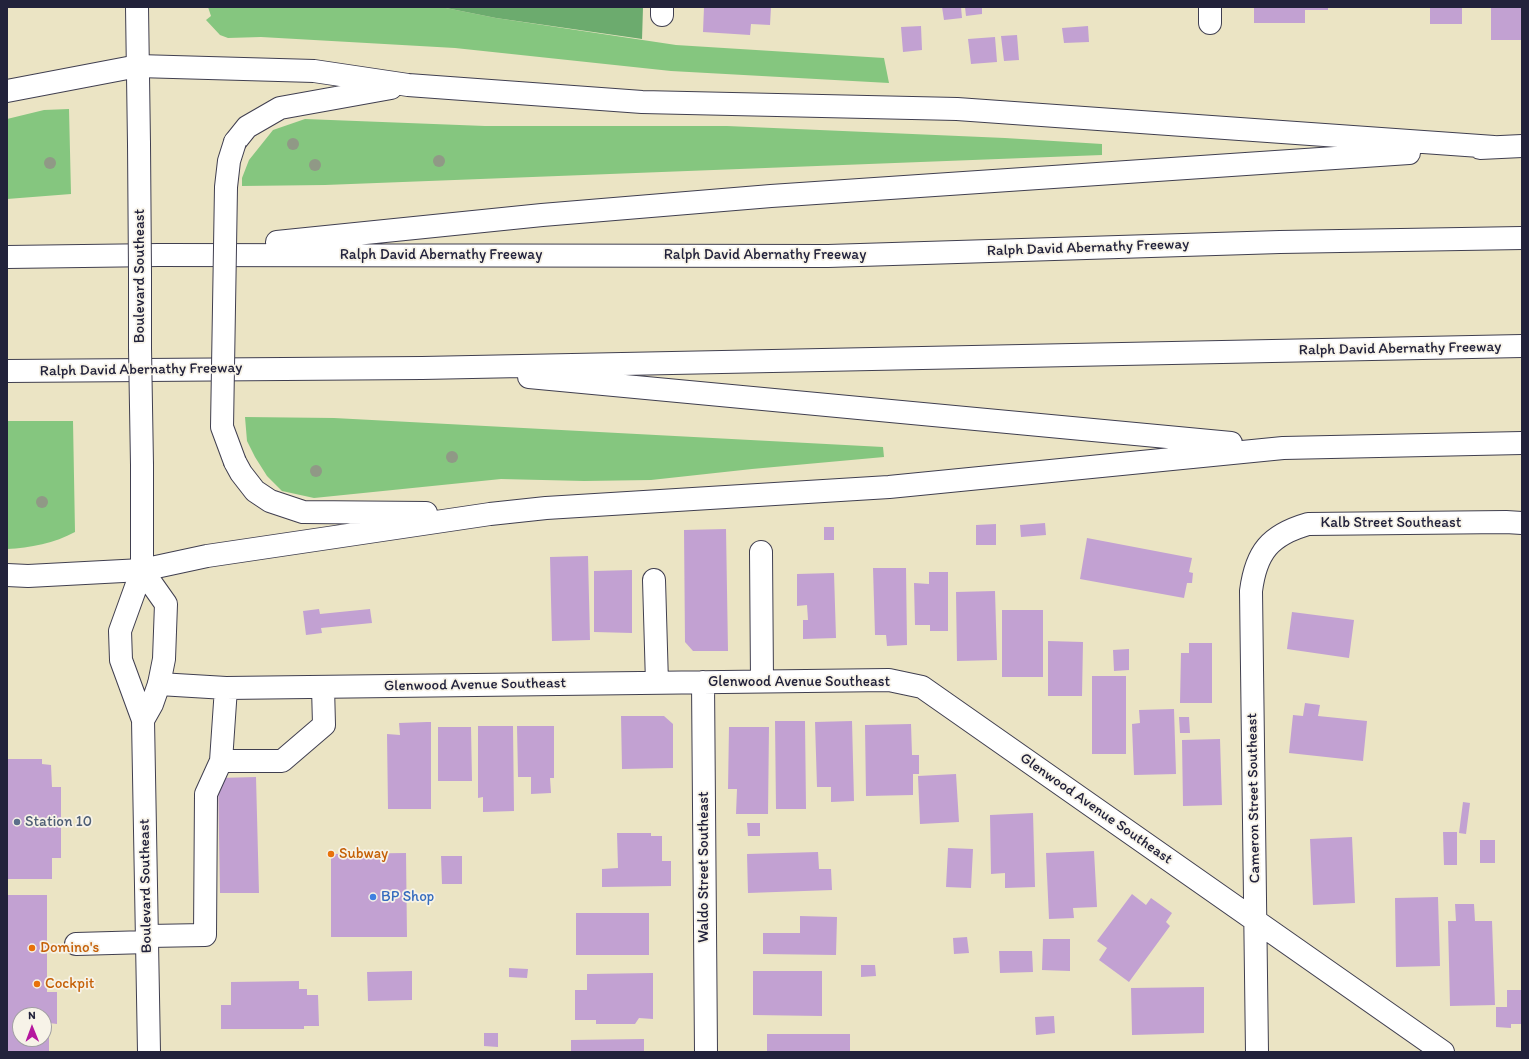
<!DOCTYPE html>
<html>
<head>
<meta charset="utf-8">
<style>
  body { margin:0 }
  #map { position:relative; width:1529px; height:1059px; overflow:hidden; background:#ebe4c4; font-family:Itim,sans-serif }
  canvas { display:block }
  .frame { position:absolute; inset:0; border:8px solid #22223b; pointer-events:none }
  .north { position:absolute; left:12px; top:1007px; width:40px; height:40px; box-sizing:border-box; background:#f7f3e8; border:1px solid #a29fa3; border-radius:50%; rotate:359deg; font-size:11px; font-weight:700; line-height:16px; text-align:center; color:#22223b }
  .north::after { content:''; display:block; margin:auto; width:14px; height:18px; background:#b5179e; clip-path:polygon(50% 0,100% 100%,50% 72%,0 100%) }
</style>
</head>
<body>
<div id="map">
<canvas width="1529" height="1059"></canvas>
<div class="frame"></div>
<div class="north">N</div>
</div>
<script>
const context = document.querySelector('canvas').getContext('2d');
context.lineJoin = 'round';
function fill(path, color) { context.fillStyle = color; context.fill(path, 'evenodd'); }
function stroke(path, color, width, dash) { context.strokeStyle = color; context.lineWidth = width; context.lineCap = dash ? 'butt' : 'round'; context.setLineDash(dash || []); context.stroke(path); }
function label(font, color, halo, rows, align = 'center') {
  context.font = font + ' Itim,sans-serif'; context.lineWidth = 3.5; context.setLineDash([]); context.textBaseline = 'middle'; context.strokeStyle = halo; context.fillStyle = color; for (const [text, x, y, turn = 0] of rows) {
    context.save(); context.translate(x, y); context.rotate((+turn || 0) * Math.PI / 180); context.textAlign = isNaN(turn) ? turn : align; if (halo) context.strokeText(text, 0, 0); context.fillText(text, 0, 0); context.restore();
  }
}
const green = new Path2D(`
  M208,7H441L496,18L676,45L884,58L889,83L671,71L455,48L261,37L228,38L220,35L206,20L211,16Z
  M69,109L71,194L7,199V119L44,110Z
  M305,119L485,126H727L1005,138L1102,144V155L325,185L242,186V178L249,160L273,130Z
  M245,417L334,418L883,447L884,457L752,469L651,480L584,481L501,479L314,498L282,491L267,476L255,457L247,441Z
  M7,421H73L75,532C55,543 30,548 7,549Z`);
const forest = new Path2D(`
  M441,7H643L642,39L496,18Z`);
const building = new Path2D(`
  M704,7H771L770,25L751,24L750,35L703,32Z
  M942,7H961L962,18L944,20Z
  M965,7H982V14L966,16Z
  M1254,7H1328V10H1305V23H1254Z
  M1430,7H1462V24H1430Z
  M1491,7H1522V40H1491Z
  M921,26L922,50L903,52L901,27Z
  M1088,26L1089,42L1064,43L1062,28Z
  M1017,35L1019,60L1004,61L1001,36Z
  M995,37L997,62L971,64L968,39Z
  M1045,523L1046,535L1021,537L1020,525Z
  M996,524V545H976V525Z
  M824,527H834V540H824Z
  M726,529L728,651H693L685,642L684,530Z
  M1087,538L1192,558L1189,572L1193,573L1192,583H1187L1184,598L1080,579Z
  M588,556L590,640L552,641L550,557Z
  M873,568H906L907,645L887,646L886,635H875Z
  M632,570V633L594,632V571Z
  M929,572H948V631H930V625H915L914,583L929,584Z
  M834,573L836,638L803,639V620H808L807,605L797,606V574Z
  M995,591L997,660L957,661L956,592Z
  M319,609L320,614L370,609L372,623L321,628L322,633L306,635L303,611Z
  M1002,610H1043V677H1002Z
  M1292,612L1354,620L1349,658L1287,649Z
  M1048,641L1083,642L1082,696H1048Z
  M1189,643H1212V703H1180L1181,653H1189Z
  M1129,649V670L1114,671L1113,650Z
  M1092,676H1126V754H1092Z
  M1305,703L1320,705L1318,716L1367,721L1363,761L1289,753L1293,715L1303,716Z
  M1174,709L1176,774L1134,775L1132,724L1140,723L1139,710Z
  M621,716H664L673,724V768L622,769Z
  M1179,717H1189L1190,733H1180Z
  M775,721H805L806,809H776Z
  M852,721L854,801L831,802V787H817L815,722Z
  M427,722H431V809H388L387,734L400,735L399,723Z
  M911,724L912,755H919V774H913V795L866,796L865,725Z
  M478,726H513L514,811L483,812V797L478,798Z
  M517,726H554V778H550L551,793L531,794V777H518Z
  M438,727H471L472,781H438Z
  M729,727H769L768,814H736L737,789H728Z
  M1220,739L1222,805L1183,806L1182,740Z
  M7,759H42V764L51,765L52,787H61V858H52V879H7Z
  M956,774L959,822L920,824L918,776Z
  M256,777L259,893H220L218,778Z
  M1463,802L1470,803L1466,834L1459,833Z
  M1033,813L1035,887L1005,888V873L991,874L990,815Z
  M747,823H760V836H748Z
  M1443,832H1457V865H1444Z
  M617,833H651V836H662V861H671V886L602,887V869L618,868Z
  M1352,837L1355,903L1313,905L1310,839Z
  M1480,840H1495V863H1480Z
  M948,848L973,849L971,888L946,887Z
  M1094,851L1097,907L1073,908L1074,918L1049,919L1046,853Z
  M818,852L819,869H831L832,890L748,893L747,854Z
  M406,853L407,937H331V854Z
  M441,856H462V884H442Z
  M1132,894L1146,905L1151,898L1172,913L1166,922L1170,926L1129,982L1099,960L1107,948L1097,941Z
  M7,895H47V992H57V1024L49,1023V1052H7ZM20,1015H44V1039H20Z
  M1438,897L1440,966L1396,967L1395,898Z
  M1455,904H1474L1475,921H1492L1495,1005L1450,1006L1448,921H1456Z
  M576,913H649V955H576Z
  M800,916L837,917L836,955L763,954V933H800Z
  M967,937L969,953L954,954L953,938Z
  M1043,939H1070V971L1042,970Z
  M999,951H1032L1033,972L1000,973Z
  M861,965H875L876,976L861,977Z
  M509,968L528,969L527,978L509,977Z
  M412,971V1000L368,1001L367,972Z
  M753,971H822V1016L753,1015Z
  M653,973V1019L639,1018L635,1024H596V1020H575V990H587V974Z
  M299,981V989H307V995H318L319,1026H304V1029H221V1005H231V982Z
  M1204,987V1033L1132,1035L1131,988Z
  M1507,990H1522V1024H1511V1028L1496,1027V1007H1507Z
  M1054,1016L1055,1033L1036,1035L1035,1017Z
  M484,1033H498V1047L484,1046Z
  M767,1034H850V1052H767Z
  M644,1039V1052H571V1040Z`);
const minor = new Path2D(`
  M662,7V15
  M1210,23V7
  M761,552L762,681
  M654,580L657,683
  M703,682L706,1052
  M159,684L226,688L889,680L922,687L1443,1052
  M221,761H282L324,725L323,687
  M148,936L205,935L206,794L221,761L226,688
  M76,944L148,942
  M1257,1052L1251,591C1256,552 1270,535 1308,524L1506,522L1522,523`);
const major = new Path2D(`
  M137,7L139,144
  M140,274V348
  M142,465V570L120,631L121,660L143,720L149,1052
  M142,570L166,604L164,659L159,684L152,704L143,720`);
const highway = new Path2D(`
  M7,91L138,66L314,71L408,85L642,102L957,109L1494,147
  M235,142L247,127L280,108L391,88
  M1480,148L1522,146
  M277,242L542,215L771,196L1409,153
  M7,257L159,255L828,256L1280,242L1522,238
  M7,371L422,368L1522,346
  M529,377L1231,443
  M235,462L241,473L255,491L270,501L303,512L426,513
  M7,575L28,576L142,570L207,556L490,514L546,508L889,487L1283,448L1522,443`);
const majorBridge = new Path2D(`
  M139,144L140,274
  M140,348L142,465`);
const highwayBridge = new Path2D(`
  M235,142L229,161L226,187L222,427L235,462`);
const trees = [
  [293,144],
  [439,161],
  [50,163],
  [315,165],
  [452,457],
  [316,471],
  [42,502]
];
const markers = [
  [17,822,4,"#5c6f8a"],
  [331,854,4,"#e8710a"],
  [373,897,4,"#3f7fe0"],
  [32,948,4,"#e8710a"],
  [37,984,4,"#e8710a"]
];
const streetNames = [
  ["Ralph David Abernathy Freeway",1088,248,-2],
  ["Ralph David Abernathy Freeway",441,255],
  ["Ralph David Abernathy Freeway",765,255],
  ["Boulevard Southeast",140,276,-90],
  ["Ralph David Abernathy Freeway",1400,349,-1],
  ["Ralph David Abernathy Freeway",141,370,-1],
  ["Kalb Street Southeast",1391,523],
  ["Glenwood Avenue Southeast",799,682],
  ["Glenwood Avenue Southeast",475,685,-1],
  ["Cameron Street Southeast",1254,798,-91],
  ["Glenwood Avenue Southeast",1096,809,35],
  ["Waldo Street Southeast",704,867,-90],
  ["Boulevard Southeast",146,886,-91]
];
const serviceNames = [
  ["Station 10",25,822]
];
const foodNames = [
  ["Subway",339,854],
  ["Domino's",40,948],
  ["Cockpit",45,984]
];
const shopNames = [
  ["BP Shop",381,897]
];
fill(green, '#85c67f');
fill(forest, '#6cab6e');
fill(building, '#c2a1d2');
stroke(minor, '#403f50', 24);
stroke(major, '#403f50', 24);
stroke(highway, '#403f50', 24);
stroke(minor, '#fff', 22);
stroke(major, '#fff', 22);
stroke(highway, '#fff', 22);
stroke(majorBridge, '#403f50', 24, []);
stroke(highwayBridge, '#403f50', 24, []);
stroke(majorBridge, '#fff', 22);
stroke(highwayBridge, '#fff', 22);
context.fillStyle = '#909986';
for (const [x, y] of trees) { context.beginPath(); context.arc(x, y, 6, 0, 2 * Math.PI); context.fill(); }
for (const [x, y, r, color] of markers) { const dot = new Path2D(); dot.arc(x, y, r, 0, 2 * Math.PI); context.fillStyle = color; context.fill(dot); stroke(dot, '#f7f3e8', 1.5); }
label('15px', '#22223b', '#f7f3e8', streetNames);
label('15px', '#4e5e75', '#f7f3e8', serviceNames, 'left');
label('15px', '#c56008', '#f7f3e8', foodNames, 'left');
label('15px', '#366cbe', '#f7f3e8', shopNames, 'left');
</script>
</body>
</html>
